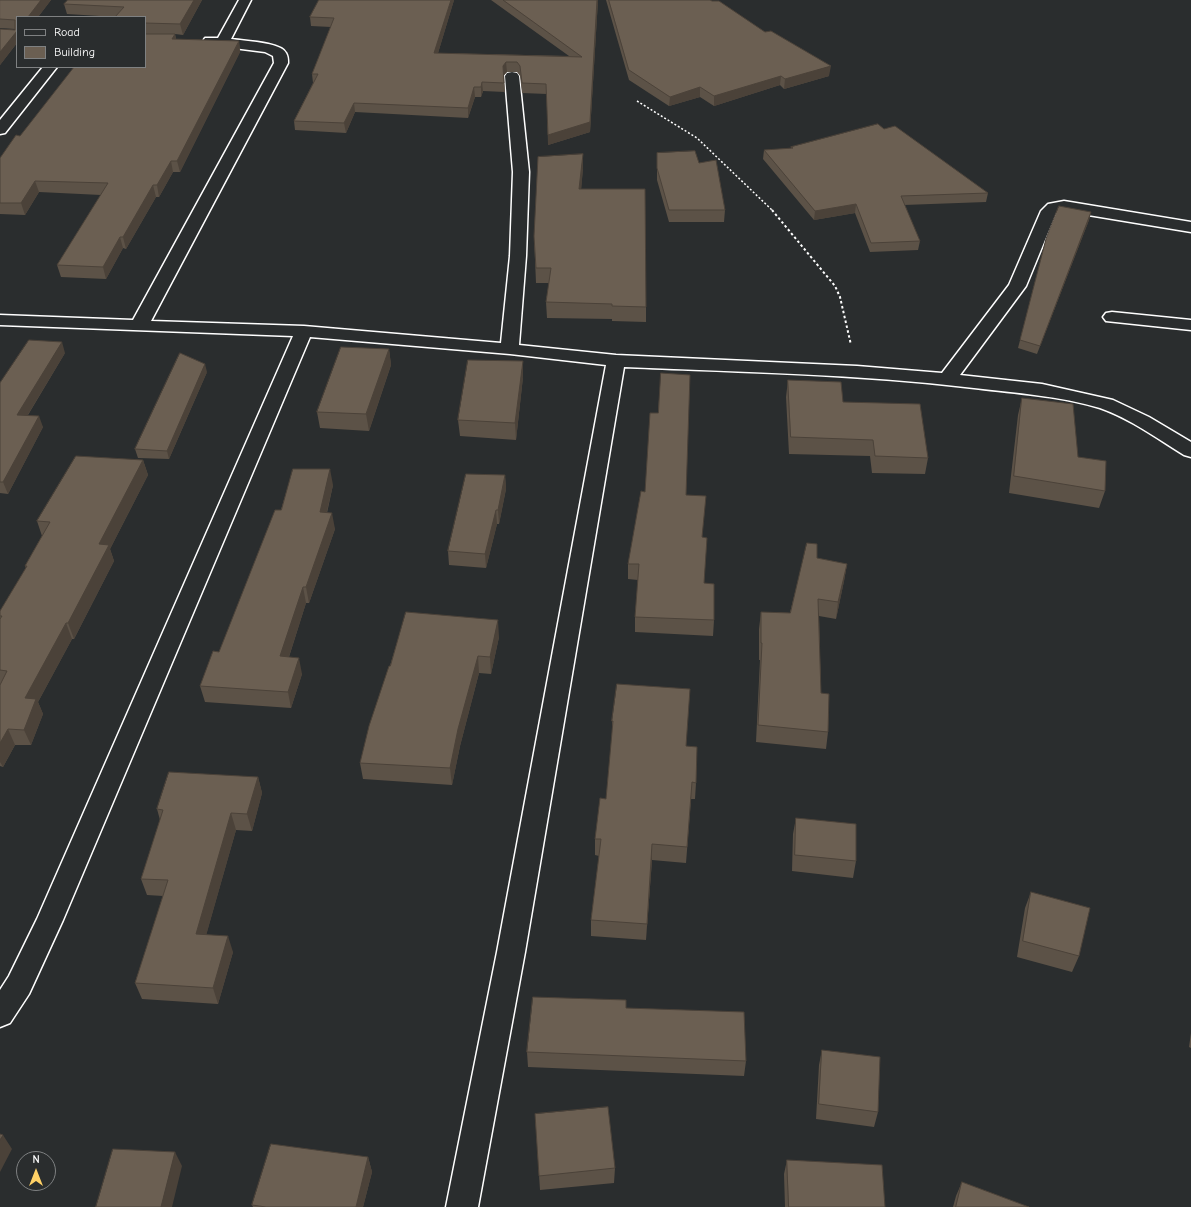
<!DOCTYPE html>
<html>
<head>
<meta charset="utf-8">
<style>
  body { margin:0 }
  #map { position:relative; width:1191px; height:1207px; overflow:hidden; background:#2a2d2e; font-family:"Comic Neue",sans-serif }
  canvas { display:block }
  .legend { position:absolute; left:16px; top:16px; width:130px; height:52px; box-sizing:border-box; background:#2a2d2e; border:1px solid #7f8182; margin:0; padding:5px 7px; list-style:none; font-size:12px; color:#fff }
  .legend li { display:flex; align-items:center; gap:8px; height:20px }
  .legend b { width:20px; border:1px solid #7f8182 }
  .north { position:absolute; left:16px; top:1151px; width:40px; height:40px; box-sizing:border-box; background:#2a2d2e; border:1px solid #7f8182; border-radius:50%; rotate:0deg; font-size:11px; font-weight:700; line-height:16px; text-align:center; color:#fff }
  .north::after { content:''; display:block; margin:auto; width:14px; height:18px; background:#ffd166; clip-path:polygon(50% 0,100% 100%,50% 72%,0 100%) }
</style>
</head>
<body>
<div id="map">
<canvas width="1191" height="1207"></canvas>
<ul class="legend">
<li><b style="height:5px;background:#2a2d2e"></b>Road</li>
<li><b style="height:11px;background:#6b5f52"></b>Building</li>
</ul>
<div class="north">N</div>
</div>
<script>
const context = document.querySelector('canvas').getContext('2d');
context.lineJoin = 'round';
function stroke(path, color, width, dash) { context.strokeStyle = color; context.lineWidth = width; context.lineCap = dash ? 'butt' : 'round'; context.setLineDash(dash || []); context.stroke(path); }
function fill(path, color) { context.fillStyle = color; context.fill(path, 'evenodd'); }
const pathFar1 = new Path2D(`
  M637,101L697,138L773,211`);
const path = new Path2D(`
  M772,210L835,286L840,297L851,345`);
const minor = new Path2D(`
  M239,0H251L231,39C243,41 281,42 286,53C288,56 288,60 288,63L151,321L304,326L501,343L510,256L513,172L505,76L507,73L512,72L517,73L519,76L529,172L526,256L519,345L616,355L857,366L942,373L1009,285L1041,211L1048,204L1064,201L1191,222V232L1064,211L1056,213L1026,286L960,375L1042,384L1113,400L1149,417L1191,442V457L1184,455C1158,439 1129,418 1100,408C1060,396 1016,393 974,388C858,374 741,372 624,367L525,952L478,1207H446L497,952L606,365L510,354L310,337L63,920L29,994L10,1023L0,1027V990L9,976L37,919L293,336L0,325V315L133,320L274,63L273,56L265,52L210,45L205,44L203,41L205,38H218Z
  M43,67H57L5,133L0,134V120Z
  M1112,312L1191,320V330L1106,321L1103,317L1106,313Z`);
const wall = new Path2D(`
  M0,0H51L38,17H17V43L0,65V29L15,30V29L0,28Z
  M68,0H202L183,35L175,34L176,39L239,41L240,52L180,172H173L159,197H156L126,249L123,248L106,279L61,277L57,265L101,195L39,192L25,215L0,214V158L20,136L163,34H145V17H116L67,14L64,4Z
  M319,0H454L438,53L569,56L491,0H598L590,132L548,145L547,94L522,93L520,76L517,72H507L504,75L505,92L483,91L481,97H475L468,118L355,112L346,133L295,130L294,121L313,83L312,74L331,27L311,26L310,17Z
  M606,0H710L829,76L784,89L780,85L714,106L700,97L669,106L629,80Z
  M884,129L988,193L986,202L904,205L920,241L918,250L870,252L855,213L814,220L763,159L764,150L791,149V147Z
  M657,153L699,163L725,210L724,222H669L657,180Z
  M583,168L581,189L646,307V322L612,321V319L547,318L546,302L549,283H536L534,236Z
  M1091,212L1089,220L1037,354L1018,348L1046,239Z
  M389,349L391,365L369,431L320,428L317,412Z
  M65,353L28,415L43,427L8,494L0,493V383Z
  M207,372L169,459L138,458L135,449Z
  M523,377L516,440L460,436L458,420Z
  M788,380L843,402L928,458L925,474L872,473L870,456L789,454L786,397Z
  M1022,398L1078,457L1105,491L1099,508L1009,493L1018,415Z
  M143,460L148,475L110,549L114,561L74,639H72L38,702L43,714L31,745H15L3,767L0,766V611L26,568L25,566L42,536L37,521Z
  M505,475L506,489L499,524H497L486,568L449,565L448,551Z
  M333,485L327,513L335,529L309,603H306L289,657L302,674L291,708L205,702L200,686L219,652L281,510Z
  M686,495L702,537L704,583L714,620L713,636L635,632V617L638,580L628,579V564Z
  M817,558L847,564L844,581L836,619L819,616L821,693L828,732L826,749L756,742L760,660H759V629L761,612L790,613Z
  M499,637L491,674L479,673L460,746L452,785L363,779L360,763L390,666Z
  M612,721L686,746L696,783L695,799H691L686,863L652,860L646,940L591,936V920L599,856L595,855V839L606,799L612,737Z
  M258,777L262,793L252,831L236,830L206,935L233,952L218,1004L142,999L135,983L163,896L147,895L141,879L160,820L157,809Z
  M796,818L856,861L853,878L792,871L793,834Z
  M1031,892L1079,956L1072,972L1017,957L1025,908Z
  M626,1008L746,1061L744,1076L528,1067L527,1052Z
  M1191,1033V1048L1189,1047Z
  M822,1050L878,1112L874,1127L816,1119L819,1065Z
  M535,1114L615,1168L614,1183L540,1190Z
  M368,1157L372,1172L363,1207H253L252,1205Z
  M787,1160L885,1207H785L784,1174Z
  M962,1182L1029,1207H953L956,1196Z`);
const shadedWall = new Path2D(`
  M41,0H51L38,17H28Z
  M194,0H202L183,35L180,24Z
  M451,0H454L435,63L434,53Z
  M597,0H598L590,132L548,145V135L590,122Z
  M17,31V43L0,65V52Z
  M175,34L177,45L172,39Z
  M239,41L240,52L180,172L177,161Z
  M506,62L507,72L504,75L503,66Z
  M831,66L829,76L784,89L785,79Z
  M781,76L780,85L714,106V96Z
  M482,82L483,91L481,97V87Z
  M474,87L475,97L468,118V108Z
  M700,87V97L669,106L670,97Z
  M354,103L355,112L346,133L344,123Z
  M583,154V168L580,204L579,189Z
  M171,161L173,172L159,197L157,185Z
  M35,181L39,192L25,215L21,203Z
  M153,185L156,197L126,249L123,237Z
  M856,204L855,213L814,220L815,211Z
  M1091,212L1089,220L1037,354L1040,346Z
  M120,237L123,248L106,279L103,267Z
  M62,342L65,353L21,426L17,415Z
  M389,349L391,365L369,431L366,414Z
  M523,361V377L516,440L515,423Z
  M205,364L207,372L169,459L167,451Z
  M39,416L43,427L8,494L3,482Z
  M143,460L148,475L110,549L114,561L74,639L68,623L99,544Z
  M330,469L333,485L323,528L320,512Z
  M505,475L506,489L499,524L498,510Z
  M496,510L497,524L486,568L485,554Z
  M332,513L335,529L309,603L306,587Z
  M847,564L844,581L836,619L838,602Z
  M303,587L306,603L284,672L280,656Z
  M498,620L499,637L491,674L490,657Z
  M66,623L72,639L38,702L43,714L31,745L24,730L25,698Z
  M478,656L479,673L460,746L452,785L450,768L458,729Z
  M299,658L302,674L291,708L288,692Z
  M8,729L15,745L3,767L0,762V743Z
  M258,777L262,793L252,831L247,814Z
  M231,813L236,830L202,950L196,934Z
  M652,844V860L646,940Z
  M228,936L233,952L218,1004L213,988Z
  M3,1135L12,1149L0,1172V1140Z
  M175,1152L182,1166L172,1207H161Z
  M368,1157L372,1172L363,1207H356Z`);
const building = new Path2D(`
  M0,0H41L28,17H17V31L0,52V29L15,30V20L0,19Z
  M68,0H194L180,24L145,23V17H115L124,7L64,4Z
  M319,0H451L434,53L582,57L503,0H597L590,122L548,135L546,84L522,83L520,66L517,62H506L503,66L504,83L482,82L481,87H474L468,108L354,103L344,123L294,121L318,74H312L334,18L310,17Z
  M609,0H710L712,1H719L765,32L771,31L831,66L785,79L781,76L714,96L700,87L670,97L629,70Z
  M145,34H175L172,39L239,41L177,161H171L157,185H153L123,237H120L103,267L57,265L108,183L35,181L21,203H0V158L16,135L20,136L74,67H145Z
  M878,124L884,129L895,126L988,193L901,196L920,241L871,243L856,204L815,211L764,150L793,148L791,147Z
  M695,151L699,163L716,160L725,210H669L657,168V153Z
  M583,154L579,189H645L646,307L612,306V304L546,302L551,268H536L534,236L538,157Z
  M1059,206L1091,212L1040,346L1020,340L1046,239Z
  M29,340L62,342L17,415L39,416L3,482H0V383Z
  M341,347L389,349L366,414L317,412Z
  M180,353L205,364L167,451L135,449Z
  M468,360L523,361L515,423L458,420Z
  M661,373L690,375L686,495L706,496L702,537L707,538L704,583L714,584V620L635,617L639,564H628L641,491L645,492L650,413H658Z
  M788,380L841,382L843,402L920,404L928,458L875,456L873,440L791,437Z
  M1022,398L1073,404L1078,457L1106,461L1105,491L1014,476Z
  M76,456L143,460L99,544L109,545L68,623H66L25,698L36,699L24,730L8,729L0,743V685L7,671L0,670V619L2,616H0V611L27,566H25L50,522L37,521Z
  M293,469H330L320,512L332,513L306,587H303L280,656L299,658L288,692L200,686L213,651L219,652L275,510H281Z
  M466,474L505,475L498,510H496L485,554L448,551Z
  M807,543L817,544V558L847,564L838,602L818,599L821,693L829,694L828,732L758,725L762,643H761V612L790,613Z
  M406,612L498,620L490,657L478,656L458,729L450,768L360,763L369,726L389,666H390Z
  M617,684L690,689L686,746L697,747L696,783L692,782L687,847L652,844L647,924L591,920L601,839H595L600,798L606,799L613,721H612Z
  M169,772L258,777L247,814L231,813L196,934L228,936L213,988L135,983L168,880L141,879L163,810L157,809Z
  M796,818L856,824V861L795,855Z
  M1031,892L1090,908L1079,956L1023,941Z
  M533,997L626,1000V1008L744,1012L746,1061L527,1052Z
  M822,1050L880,1057L878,1112L819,1104Z
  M608,1107L615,1168L539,1176L535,1114Z
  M0,1134L3,1135L0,1140Z
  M271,1144L368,1157L356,1207H266L252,1205Z
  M113,1149L175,1152L161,1207H96Z
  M787,1160L882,1165L885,1207H789Z
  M962,1182L1029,1207H956Z`);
stroke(minor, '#fff', 3);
stroke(pathFar1, '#fff', 1.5, [2, 2]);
stroke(path, '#fff', 2, [2.5, 2.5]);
fill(minor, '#2a2d2e');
fill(wall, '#5c5247');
fill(shadedWall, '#4b4239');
fill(building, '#6b5f52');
stroke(building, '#4b4239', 1);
</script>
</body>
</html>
